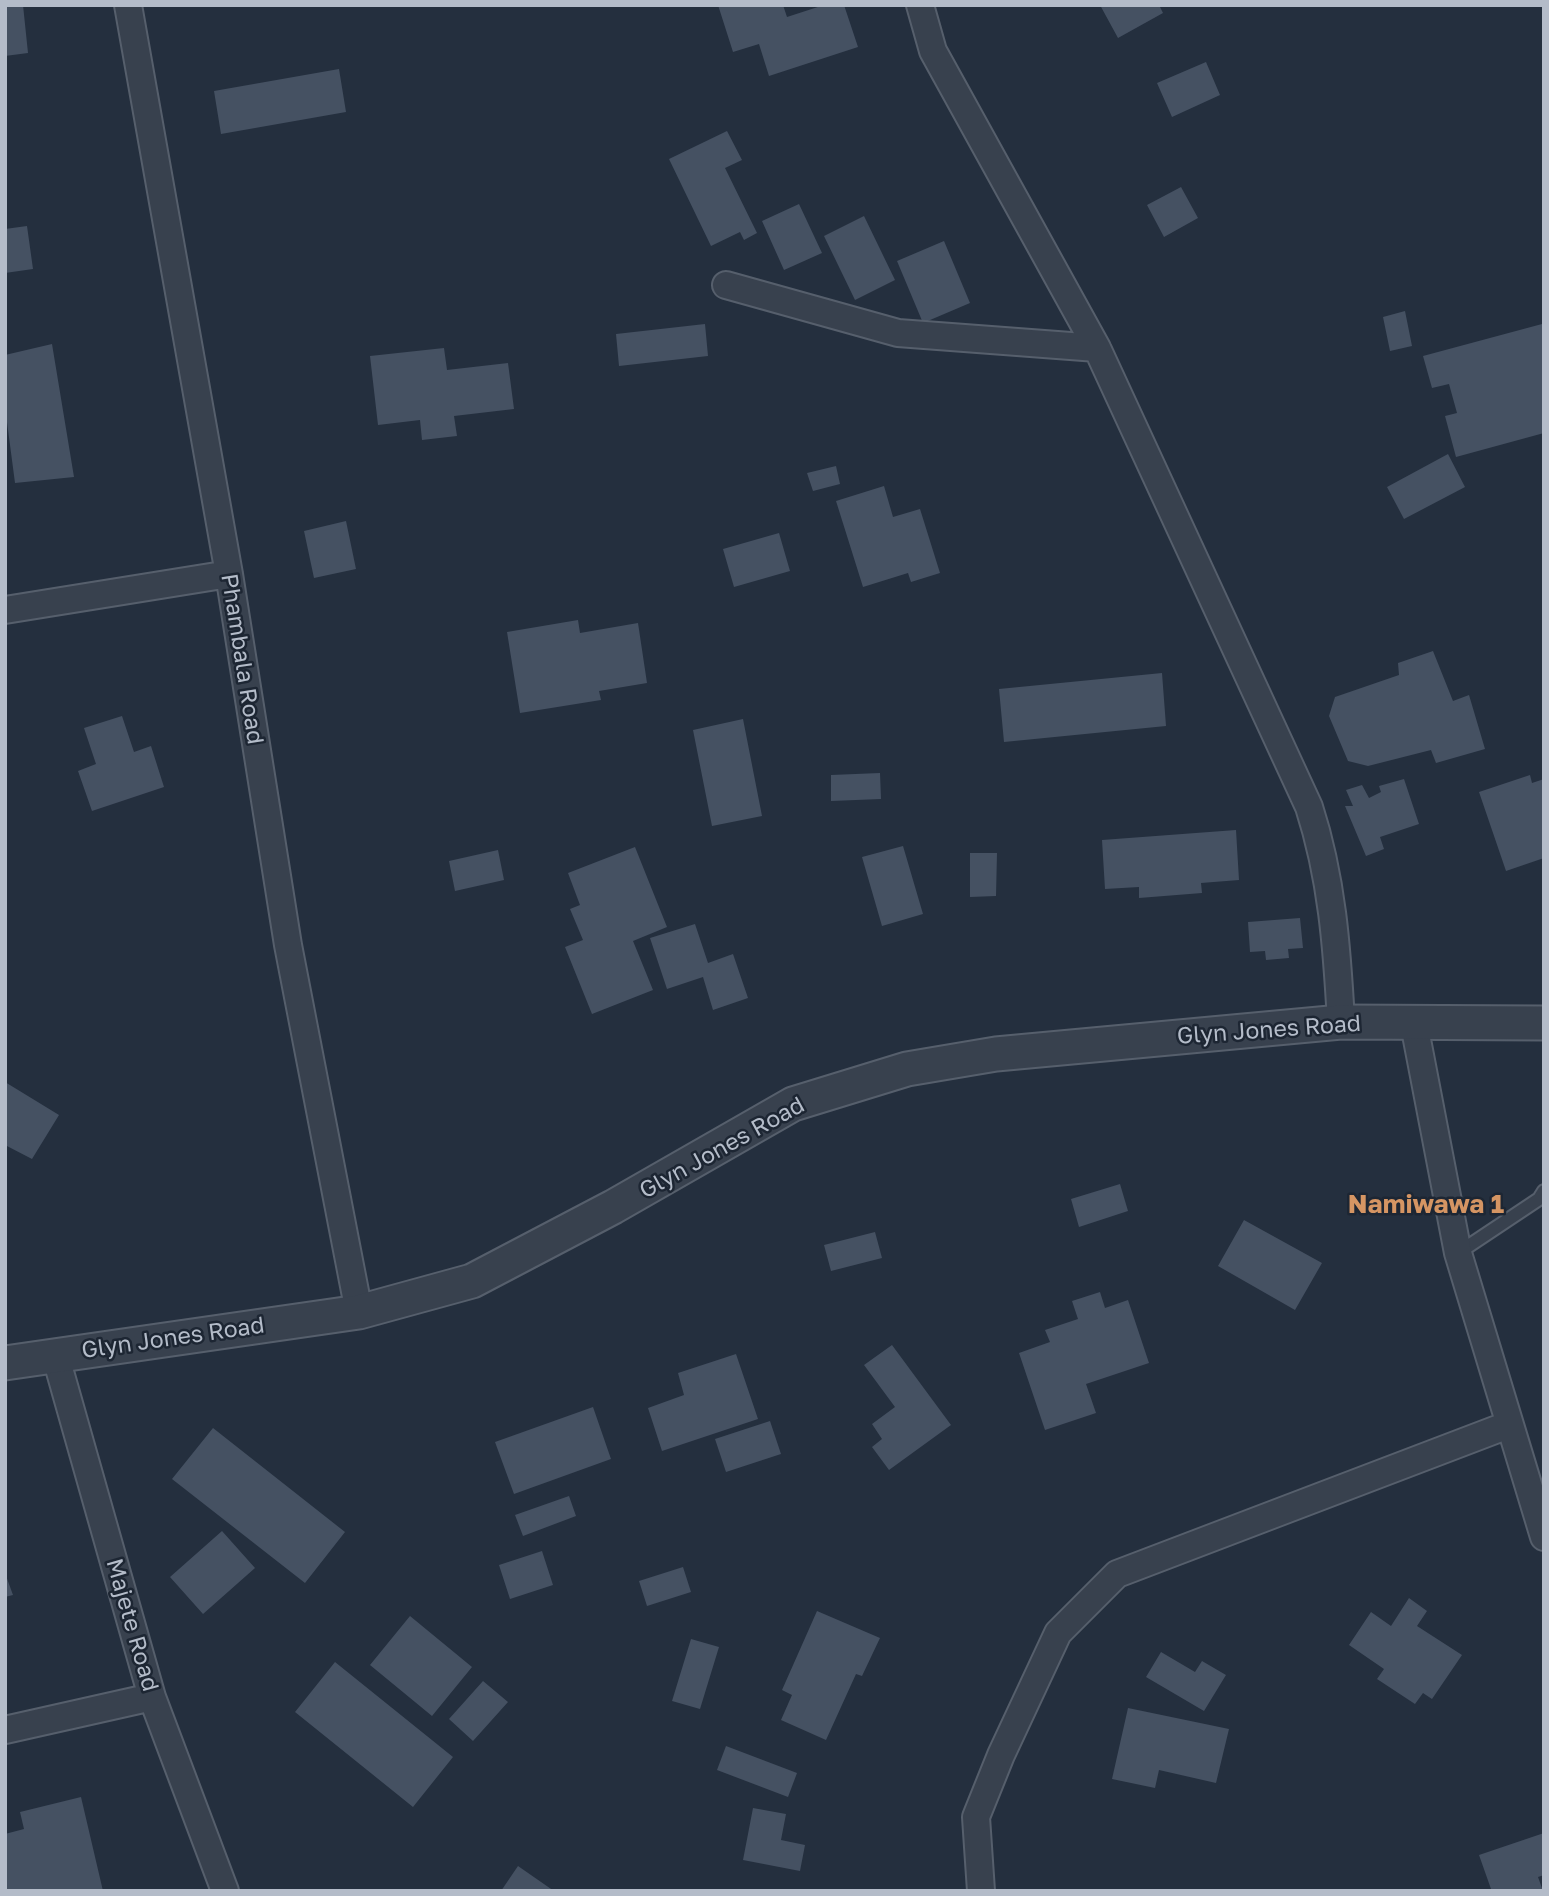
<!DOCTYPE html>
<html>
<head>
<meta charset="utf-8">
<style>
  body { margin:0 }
  #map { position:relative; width:1549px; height:1896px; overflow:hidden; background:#242f3e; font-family:"Golos Text",sans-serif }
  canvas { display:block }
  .frame { position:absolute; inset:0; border:7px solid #b4bcc9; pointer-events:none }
</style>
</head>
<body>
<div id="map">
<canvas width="1549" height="1896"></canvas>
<div class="frame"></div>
</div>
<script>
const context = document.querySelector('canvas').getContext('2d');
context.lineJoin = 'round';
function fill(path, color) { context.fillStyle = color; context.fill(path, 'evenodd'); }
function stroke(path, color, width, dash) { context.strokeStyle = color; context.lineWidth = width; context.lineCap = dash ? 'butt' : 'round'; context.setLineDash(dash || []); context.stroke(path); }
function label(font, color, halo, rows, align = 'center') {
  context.font = font + ' "Golos Text",sans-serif'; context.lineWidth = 5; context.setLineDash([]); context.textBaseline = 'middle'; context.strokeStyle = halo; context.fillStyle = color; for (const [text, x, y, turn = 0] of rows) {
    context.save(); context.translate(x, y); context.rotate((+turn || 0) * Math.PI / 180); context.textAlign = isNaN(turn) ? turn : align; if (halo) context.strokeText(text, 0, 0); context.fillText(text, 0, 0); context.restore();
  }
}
const building = new Path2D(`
  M5,5H23L28,53L5,56Z
  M718,5H783L787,17L824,5H844L858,47L769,76L759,44L733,52Z
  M1100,5H1159L1163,13L1118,38Z
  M1206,62L1220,95L1172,117L1157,83Z
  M339,69L346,112L221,134L214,91Z
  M727,131L742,160L725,168L757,233L744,240L740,232L711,246L669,159Z
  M1181,187L1198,218L1164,237L1147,205Z
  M799,204L822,253L784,270L762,221Z
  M864,216L895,280L855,300L824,236Z
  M27,226L33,269L5,273V229Z
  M944,241L970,303L923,323L897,261Z
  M1405,311L1412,346L1390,351L1383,317Z
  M705,324L708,356L619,366L616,334Z
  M1542,324L1544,433L1456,457L1445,416L1457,413L1449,384L1432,388L1423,356Z
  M52,344L74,477L15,483L5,407V355Z
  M444,348L447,370L508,363L514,409L454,416L457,436L422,440L420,420L378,425L370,356Z
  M1448,454L1465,487L1404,519L1387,487Z
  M836,466L840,484L813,491L807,473Z
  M884,486L893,517L920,509L940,573L911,582L908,573L863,587L836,501Z
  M346,521L356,569L314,578L304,531Z
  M779,533L790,571L734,587L723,549Z
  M578,620L580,633L638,623L647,683L599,691L601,700L520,713L507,632Z
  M1433,651L1453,701L1469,695L1485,749L1436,763L1431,750L1368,766L1348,761L1329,716L1335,697L1399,675L1398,663Z
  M1162,673L1166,726L1004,742L999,689Z
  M122,716L134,752L151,746L164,787L92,811L78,771L96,764L84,728Z
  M743,719L762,816L712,826L693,730Z
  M880,773L881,799L831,801V775Z
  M1530,775L1532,783L1544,779V858L1506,871L1479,792Z
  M1404,779L1419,824L1380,837L1384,849L1366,856L1345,806H1353L1346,790L1362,785L1369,798L1381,792L1379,786Z
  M1236,830L1239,880L1201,883L1202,893L1139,898V887L1105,889L1102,840Z
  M903,846L923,914L882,926L862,857Z
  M635,847L667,927L633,941L653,990L592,1014L565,947L583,940L570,909L580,905L568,873Z
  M498,850L504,880L455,891L449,861Z
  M970,853H997L996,896L970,897Z
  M1300,918L1303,948L1288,949L1289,958L1266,960L1265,951L1250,952L1248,922Z
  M695,924L708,963L733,954L748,998L713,1010L703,977L667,989L650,938Z
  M5,1082L59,1115L32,1159L5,1145Z
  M1120,1184L1128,1211L1079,1227L1071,1199Z
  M1244,1220L1322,1263L1295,1310L1218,1266Z
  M875,1232L882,1258L831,1271L824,1245Z
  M1100,1292L1105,1308L1128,1300L1149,1363L1086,1384L1096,1413L1045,1430L1019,1353L1050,1342L1045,1330L1078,1319L1072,1301Z
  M892,1345L951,1425L889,1470L872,1447L882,1439L872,1424L895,1407L864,1365Z
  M736,1354L758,1419L662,1451L648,1408L684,1395L678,1373Z
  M593,1407L611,1459L514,1494L495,1442Z
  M770,1421L781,1454L726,1472L715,1439Z
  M213,1428L345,1532L305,1583L172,1479Z
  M569,1496L576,1516L523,1536L515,1515Z
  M222,1531L255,1568L203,1614L170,1577Z
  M542,1551L553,1585L510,1599L499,1565Z
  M683,1567L691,1592L647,1606L639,1581Z
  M5,1573L13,1595L5,1597Z
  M1409,1598L1427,1611L1417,1626L1462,1655L1432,1699L1423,1693L1415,1704L1377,1679L1384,1669L1349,1645L1371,1612L1391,1626Z
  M817,1611L880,1638L862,1676L856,1674L826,1740L781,1720L792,1695L782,1690Z
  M410,1616L472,1667L432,1716L370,1665Z
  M691,1639L719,1647L700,1709L672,1701Z
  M1161,1652L1195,1672L1202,1661L1226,1675L1204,1711L1146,1677Z
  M335,1662L453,1757L413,1807L295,1712Z
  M483,1681L508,1702L473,1741L449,1719Z
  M1128,1708L1229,1729L1216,1783L1159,1770L1155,1788L1112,1779Z
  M726,1746L797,1773L788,1797L717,1770Z
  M81,1797L103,1891H5V1834L24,1829L20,1812Z
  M753,1808L786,1814L781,1840L805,1845L800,1871L743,1860Z
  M1544,1833V1875L1538,1877L1543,1891L1491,1889L1479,1855Z
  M518,1866L554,1891H501Z`);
const service = new Path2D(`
  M1458,1253L1539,1199L1544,1191`);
const minor = new Path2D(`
  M128,5L229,574L288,945L359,1312
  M920,5L933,51L1097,348L1309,807C1332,878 1337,948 1341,1022
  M726,285L898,333L1097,348
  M5,610L229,574
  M1414,1024L1458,1253L1544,1537
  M55,1354L152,1697L225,1891
  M5,1730L152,1697
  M981,1891L976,1817L1001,1755L1058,1633L1117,1574L1508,1425`);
const tertiary = new Path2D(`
  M5,1363L359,1312L472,1281L613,1207L793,1104L907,1069L996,1054L1341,1022L1544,1023`);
const streetNames = [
  ["Phambala Road",242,659,81],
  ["Glyn Jones Road",1269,1030,-4],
  ["Glyn Jones Road",722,1148,-29],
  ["Glyn Jones Road",173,1338,-8],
  ["Majete Road",132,1625,74]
];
const quarterNames = [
  ["Namiwawa 1",1426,1205]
];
fill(building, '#455162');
stroke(service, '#565f6c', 16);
stroke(minor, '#565f6c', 30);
stroke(tertiary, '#565f6c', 37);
stroke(service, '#38414e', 12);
stroke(minor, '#38414e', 26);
stroke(tertiary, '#38414e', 33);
label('23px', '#b4bcc9', '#1d2633', streetNames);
label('bold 26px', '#d59563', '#1d2633', quarterNames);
</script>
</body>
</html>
